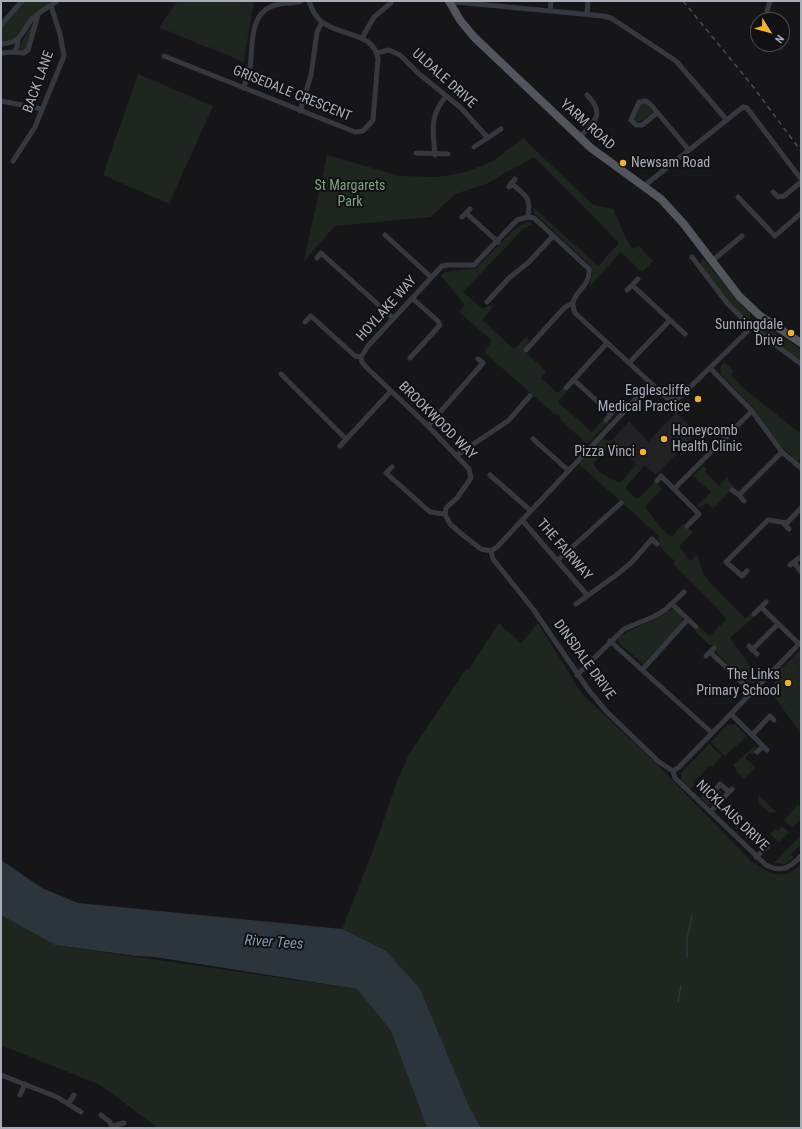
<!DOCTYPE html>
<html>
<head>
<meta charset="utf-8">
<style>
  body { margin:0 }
  #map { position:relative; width:802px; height:1129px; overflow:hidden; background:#161618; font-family:"Roboto Condensed",sans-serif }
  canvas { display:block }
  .frame { position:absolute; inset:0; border:2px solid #a8adb8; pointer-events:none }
  .north { position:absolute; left:750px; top:12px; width:40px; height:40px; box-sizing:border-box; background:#111113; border:1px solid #4d4f55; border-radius:50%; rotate:127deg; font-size:11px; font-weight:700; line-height:16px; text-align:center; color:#a8adb8 }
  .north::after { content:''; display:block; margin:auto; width:14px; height:18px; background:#f2b134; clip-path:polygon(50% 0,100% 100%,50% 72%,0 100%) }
</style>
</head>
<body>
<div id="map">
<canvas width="802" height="1129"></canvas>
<div class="frame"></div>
<div class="north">N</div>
</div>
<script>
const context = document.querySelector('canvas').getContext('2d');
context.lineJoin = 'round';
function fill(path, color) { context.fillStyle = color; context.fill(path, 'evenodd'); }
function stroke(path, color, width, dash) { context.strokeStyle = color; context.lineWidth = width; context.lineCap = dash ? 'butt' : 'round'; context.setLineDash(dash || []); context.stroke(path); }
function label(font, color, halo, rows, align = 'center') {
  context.font = font + ' "Roboto Condensed",sans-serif'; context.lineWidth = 4; context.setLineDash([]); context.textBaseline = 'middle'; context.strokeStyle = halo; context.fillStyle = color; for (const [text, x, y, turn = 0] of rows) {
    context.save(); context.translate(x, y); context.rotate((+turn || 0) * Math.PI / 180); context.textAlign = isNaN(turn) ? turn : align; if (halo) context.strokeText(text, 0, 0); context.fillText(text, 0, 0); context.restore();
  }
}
const built = new Path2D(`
  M177,1H254L244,62L159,28Z
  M676,413L697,432L656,475L645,465L641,469L612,440L629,421L648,442Z
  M801,649V734L772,693L777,673Z`);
const green = new Path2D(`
  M25,1H48L49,4L15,39L1,43V29Z
  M183,1H238L237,10L249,14L243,59L165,27Z
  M35,19L27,47L24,51L21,50L19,46Z
  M138,74L213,106L169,204L103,175Z
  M643,102L651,109L652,113L644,120L636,122L634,118L640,105Z
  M523,138L593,205L613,209L627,240L633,249L638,245L653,261L642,272L621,252L589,287L592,276L591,266L534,213L533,207L598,266L619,243L534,157L486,184L455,194L431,217L335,226L304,261L327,155L400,176L438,177L466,172L493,161Z
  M528,222L533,224L524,228L463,292L483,309L490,305L493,307L482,320L514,349L527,336L529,342L523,350L546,371L541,378L558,393L563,388L567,392L558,402L592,432L604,419L608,423L587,444L560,419L559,414H554L484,352L492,341L459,312L465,305L441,276L445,272L476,268L517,227Z
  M703,258L730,292L750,313V320C735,315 709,277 700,263Z
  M761,325L765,326L801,349V362L759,330Z
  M724,362L734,371L731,375L743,388L801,434V455L798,462L778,443L755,410L721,374L720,367Z
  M602,439L613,441L593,464L601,473L620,483L636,465L641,470L625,488L637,499L655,482L662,489L645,507L660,527L671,537L683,524L693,532L679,546L690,561L697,555L705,577L745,618L751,613L755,616L730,638L758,677L754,684L747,683L717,653L713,645H709L695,631L699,627L710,636L726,620L719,610L673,564L675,561C668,555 656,547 659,536L579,464Z
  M703,466L707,469L705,472L719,486L728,476V481L734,487L713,509L707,503L699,508L697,506L711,492L693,476Z
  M670,610H674L682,617V623L643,664L618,642V638C634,626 655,622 670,610Z
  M499,623L521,643L538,623L582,694L657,764L751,861C770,874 783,882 801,864V1128H481L468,1104L342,929L373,851L397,781L409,754L463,674L466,669H469Z
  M795,663L801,687V734L772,693C776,681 780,663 795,663Z
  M728,724L736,725L747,736L725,756L711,742Z
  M709,744L722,756L712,767L710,765L693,783L695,784L690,789L681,780V773Z
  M756,745V751L752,755L750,753L745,758L756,767L744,779L735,770L736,768L733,765Z
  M719,789L722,794L711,805H708L700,797L706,791L716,799L721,794L718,791Z
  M758,795L777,812L770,813L759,803Z
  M798,804L801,807V819L793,828L784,820Z
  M782,826L789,832L779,842L770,834L775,828L778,831Z
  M799,837L801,839V848L799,846L791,854L794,858L785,864L774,863Z
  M1,915L55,945L357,989L391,1031L427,1128H158L100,1085L1,1045Z`);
const water = new Path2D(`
  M1,860L42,888L78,903L342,929L386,951L420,989L468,1104L481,1128H427L391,1031L357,989L155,957L137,956L55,945L1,915Z`);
const stream = new Path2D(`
  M687,957V939L692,916
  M678,1002L681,986`);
const minor = new Path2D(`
  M450,4L456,2L603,16L611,18L676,61L726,119
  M550,11L551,1
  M587,14L588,1
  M765,20L770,1
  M1,25L22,1
  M753,28L758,30
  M782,34L783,31
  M782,37L786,39
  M362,38L374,17L391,3
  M1,44C23,43 21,31 33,18C40,11 49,7 57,1
  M14,52L24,53L28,50L38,15
  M1,53L14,52L17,47L18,40
  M377,53L389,50L400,55L418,73L461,108L488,138
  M164,56L355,132L363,131L373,120L378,59C375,32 339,36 322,22C315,17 312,9 309,1
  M243,88C245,83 248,78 249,73C254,53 247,18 270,7C279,2 291,4 301,1
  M1,101L42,109
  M300,111L311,75L317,32L322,22
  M657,113L642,125H636L631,120L639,102L646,101L651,105L688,149
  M580,137C594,122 606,114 587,95
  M474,147L501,129
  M416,153L448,154
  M435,155C433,130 429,117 446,96
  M13,161L35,127L64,56L60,34L51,6
  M511,183C527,197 531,196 528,217
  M644,186L743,107L747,108L801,179
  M509,187L515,179
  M773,192L778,197L784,196L801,182
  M738,197L775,236L801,213
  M466,213L498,242
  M462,217L470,209
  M385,235L431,277
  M692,257L727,303L749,325L801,364
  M317,258L321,253L393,318
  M712,261L742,236
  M632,285L685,334
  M627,290L638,279
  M487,302L509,278L529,262L553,236
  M305,322L311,316L355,356L361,357
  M526,350L564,308L572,303
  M361,357L368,346L442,266L448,265H474L517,220L528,217L534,218L589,269C591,290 566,293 575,313L667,398L676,399L681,396L762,317
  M361,357L362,362L366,367L428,426L469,469L471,478L457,498L446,508L445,514L450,524L464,536L481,549L491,551
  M410,358L440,325L438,321L412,298
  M629,363L670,320
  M710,368L752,411L782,452L801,468
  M281,374L346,439
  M574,380L611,414
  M566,388L607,343
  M606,420L616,408
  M428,426L483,363L478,359
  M533,439L568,470
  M340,446L391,391
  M457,455L508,421L530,396
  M392,467L386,473L430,512L445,514
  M490,475L531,511
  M657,481L661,476L699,514L687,526
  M674,489L752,411
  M732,490L739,495
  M744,501L739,495L782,452
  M522,520L587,595
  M783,523L789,529
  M491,551L493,559L533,609L588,689L606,711L659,762L673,771
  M491,551L497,547L650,384
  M558,560L621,503
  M794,562L801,572
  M790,565L799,558
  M747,571L742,576L726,562L768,520L787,523L801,508
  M576,604L615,576L631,563L652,539L657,544
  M672,604L696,627
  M761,607L799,644
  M754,614L766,602
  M610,641L712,733
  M749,646L757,654
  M752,650L778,624
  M710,652L752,692
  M706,656L714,648
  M642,670L688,619
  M577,675L624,629L653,617L665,610L684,592
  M731,714L767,750
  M752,735L770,716L774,720
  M757,752L763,746
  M673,771L679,767L801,642
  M673,771L675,778L766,865C781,873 790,868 801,856
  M716,789L720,784L729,792
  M710,812L732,789
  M756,857L768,846
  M1,1075L57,1097L81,1112
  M20,1095L25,1084
  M68,1104L74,1095
  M101,1115L110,1122L112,1128
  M112,1126L124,1123`);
const primary = new Path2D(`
  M449,1L460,20L474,37L591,148L661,199L683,223L739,296L759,315L801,343`);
const rail = new Path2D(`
  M683,1L751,84L801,151`);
const markers = [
  [623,163,4,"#f2b134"],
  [791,333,4,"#f2b134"],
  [698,399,4,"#f2b134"],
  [664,439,4,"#f2b134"],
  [643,452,4,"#f2b134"],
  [788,683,4,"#f2b134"]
];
const streetNames = [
  ["ULDALE DRIVE",444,79,42],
  ["BACK LANE",39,82,-70],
  ["GRISEDALE CRESCENT",292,94,22],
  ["YARM ROAD",587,125,42],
  ["HOYLAKE WAY",387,309,-48],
  ["BROOKWOOD WAY",437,421,45],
  ["THE FAIRWAY",564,550,49],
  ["DINSDALE DRIVE",584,660,54],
  ["NICKLAUS DRIVE",732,816,44]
];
const poiNames = [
  ["Newsam Road",631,163,"left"],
  ["Sunningdale",783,325],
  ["Drive",783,341],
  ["Eaglescliffe",690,391],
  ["Medical Practice",690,407],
  ["Honeycomb",672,431,"left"],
  ["Health Clinic",672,447,"left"],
  ["Pizza Vinci",635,452],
  ["The Links",780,675],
  ["Primary School",780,691]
];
const parkNames = [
  ["St Margarets",350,186],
  ["Park",350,202]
];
const waterNames = [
  ["River Tees",274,943,4]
];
fill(built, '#222225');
fill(green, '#1e261f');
fill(water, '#2c353c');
stroke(stream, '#2c353c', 1.5);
stroke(minor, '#37383d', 5);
stroke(primary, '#53555c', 8);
stroke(rail, '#4a4c52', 1.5, [5, 4]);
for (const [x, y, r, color] of markers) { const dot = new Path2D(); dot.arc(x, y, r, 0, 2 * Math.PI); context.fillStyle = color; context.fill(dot); stroke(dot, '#111113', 1.5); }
label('14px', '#a8adb8', '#111113', streetNames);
label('14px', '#a8adb8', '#111113', poiNames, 'right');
label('14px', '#7fa381', '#111113', parkNames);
label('italic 15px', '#7f9bb3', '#111113', waterNames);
</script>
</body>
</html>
